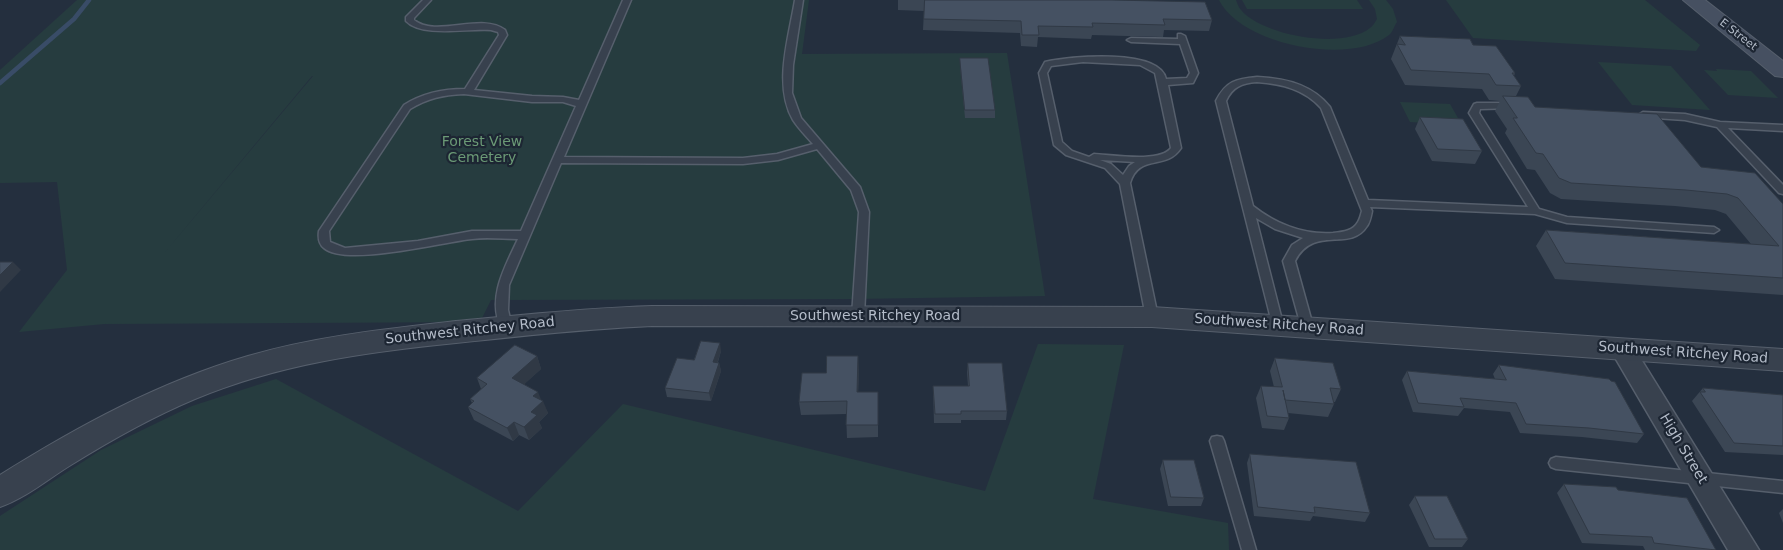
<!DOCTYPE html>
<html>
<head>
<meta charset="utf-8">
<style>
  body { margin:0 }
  canvas { display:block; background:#242f3e }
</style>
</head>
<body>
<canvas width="1783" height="550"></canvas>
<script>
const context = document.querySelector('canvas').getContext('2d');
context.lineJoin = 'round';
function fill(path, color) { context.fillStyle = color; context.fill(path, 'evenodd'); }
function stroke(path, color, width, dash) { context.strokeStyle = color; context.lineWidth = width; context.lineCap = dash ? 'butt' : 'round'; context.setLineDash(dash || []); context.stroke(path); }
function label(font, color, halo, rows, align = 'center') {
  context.font = font + ' "DejaVu Sans",sans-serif'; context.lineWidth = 4.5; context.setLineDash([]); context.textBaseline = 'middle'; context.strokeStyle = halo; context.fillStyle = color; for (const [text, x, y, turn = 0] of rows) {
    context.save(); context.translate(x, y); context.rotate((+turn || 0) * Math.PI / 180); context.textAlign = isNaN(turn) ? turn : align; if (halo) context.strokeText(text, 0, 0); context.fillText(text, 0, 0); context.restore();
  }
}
const green = new Path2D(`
  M77,0H809L802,54L1007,53L1045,296L854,299L491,300L480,322L104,324L19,332L67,270L57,182L0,183V70ZM313,76L161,257L312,76Z
  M1219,0H1236C1237,3 1239,8 1241,10C1263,36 1343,50 1370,28C1373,26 1375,22 1377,19L1375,9L1369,0H1386L1393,9L1397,22C1394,26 1393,32 1389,35C1350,66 1241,45 1219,0Z
  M1242,0H1357L1363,9H1247Z
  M1446,0H1645L1700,45L1696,51L1473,38Z
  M1598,62L1671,66L1710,110L1632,105Z
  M1716,69L1751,71L1778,98L1728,95L1704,70L1717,71Z
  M1400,102L1450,104L1462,125L1410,122Z
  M1038,344L1124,345L1093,499L1228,523L1229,550H0V516L101,450L192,406L276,379L518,511L623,404L985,491Z`);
const stream = new Path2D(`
  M0,83L74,19L89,0`);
const service = new Path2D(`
  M423,0H431L414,18V20C436,38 482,12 505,30L507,35L474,90L532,96L563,97L579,100L623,0H631L564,157L743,158L777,154L813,144C806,136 798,128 793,120C773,85 789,37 795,0H803L793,65L792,93L801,118L860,187L869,212L864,316L862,319H854L852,316L859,212L851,190L817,149L778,160L743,164L561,163L509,285L508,310L512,327L510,330H502C486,299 505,267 518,239C503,239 487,237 472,239C442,242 346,267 324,248C319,244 318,238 319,231L404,105C423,93 442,89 465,89L499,35L498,32L491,30C469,28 422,38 406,21V17ZM464,94L532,102H563L576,106L521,231H472L418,241L345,248L330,242L329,231L410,109C428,98 443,95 464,94Z
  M1178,34H1181L1185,36L1198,73L1193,83L1168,85L1181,148C1166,171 1139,153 1130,183L1158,317L1156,320H1148L1146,317L1120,184L1105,168L1066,155L1054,145L1039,73L1045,62C1069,56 1160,48 1166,79L1187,78L1190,73L1180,44L1131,42L1127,40L1131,38L1178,39ZM1083,62L1140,65L1155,73L1171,148C1160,163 1113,155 1094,154L1089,157L1072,151L1062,142L1047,73L1051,66ZM1100,160L1135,162L1129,166L1123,175L1111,164Z
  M1257,77C1284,78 1312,84 1330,107L1368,200L1528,207L1469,113L1474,104L1477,103H1513L1516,104V108L1480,109L1479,113L1539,209L1567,217L1714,227L1719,230L1714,233L1567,223L1535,214L1370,207L1372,211C1371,216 1370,222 1367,226C1350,253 1314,224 1295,261L1313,326L1311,329H1303L1301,326L1283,261L1292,245L1303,238L1275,229L1256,218L1283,324L1281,327H1273L1216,101C1226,81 1236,79 1257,77ZM1257,82C1282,84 1304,89 1321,108L1362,211C1361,214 1360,219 1358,222C1353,231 1343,232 1333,233C1304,235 1276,224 1253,206L1226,101C1232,87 1242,83 1257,82Z
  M1643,112L1685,114L1720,122L1783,125V131L1728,128L1783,185V194L1779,193L1717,127L1685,120L1640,117L1638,115Z
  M1217,436L1222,437L1224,441L1256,550H1242L1210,441L1212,437Z
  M1556,457L1783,481V493L1556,469L1551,467L1549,463L1551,459Z`);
const minor = new Path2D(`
  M1622,340L1631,343L1759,550H1728L1610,349L1613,343Z`);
const tertiary = new Path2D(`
  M652,306L1152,307L1783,349V371L1152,327L652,326C586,329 521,336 456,343C366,352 279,364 195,399C152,417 111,440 71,465C48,479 26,498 0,507V475C78,426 159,382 248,356C316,336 386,329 456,321C521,315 586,308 652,306Z`);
const secondary = new Path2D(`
  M1683,0H1705L1783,61V77L1775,76Z`);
const wall = new Path2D(`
  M898,0H1112L1212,20L1209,31L1164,30L1163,37L1092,35L1091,39L1038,37L1037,47L1021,46L1020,33L923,30L924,11L898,10Z
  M1400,36L1473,45L1515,73L1514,76L1521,86L1516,96L1535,107L1701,167L1783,204V295L1555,279L1536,246L1546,230L1751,244L1726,214L1715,210L1675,206L1561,199L1550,193L1535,170L1527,169L1505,133L1507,129L1495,111L1500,101L1489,100L1482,89L1405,85L1391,59Z
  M960,58L995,110V118H965L960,66Z
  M1420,117L1482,151L1475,164L1432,161L1415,129Z
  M721,351L718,362L719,363L721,371L711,401L667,397L665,388L694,360Z
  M537,356L541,369L524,384L541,400L548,413L539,422L542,428L529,440L519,435L513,441L474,420L468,407L472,403L470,399L481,389L477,378Z
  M1275,358L1341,389L1335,402H1334V404L1328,417L1288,413L1289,418L1284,430L1262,428L1256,398L1261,386L1274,387L1270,371Z
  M968,363L1007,411L1006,420H961V423H934L933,386H968L967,372Z
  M1499,365L1644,434L1637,443L1582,437L1520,433L1510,412L1464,408L1458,416L1413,412L1402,380L1407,371L1495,379L1493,374Z
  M859,369L858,392H878V437L847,438L846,414L801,415L799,402Z
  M1703,388L1783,395V455L1725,452L1692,401Z
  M1250,454L1370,513L1365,522L1313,516L1310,521L1254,516L1247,463Z
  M1163,460L1204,498L1201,506H1168L1160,469Z
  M1564,484L1618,490L1715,550H1645L1643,546L1582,543L1557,493Z
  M1415,496L1468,539L1462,547H1429L1409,505Z
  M1783,509V523L1779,513Z`);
const shadedWall = new Path2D(`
  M13,262L21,270L0,292V275Z
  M720,343L721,351L715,370L713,362Z
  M537,356L541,369L517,391L512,378Z
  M858,356L859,369L858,405L857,392Z
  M719,363L721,371L711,401L709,393Z
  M538,392L542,402L543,401L548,413L539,422L542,428L529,440L524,427L531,412L533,396Z
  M514,422L519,435L513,441L507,428Z`);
const building = new Path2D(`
  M925,0H1112L1205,2L1212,20L1163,19L1165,25L1092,23L1093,27L1038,26L1039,35H1022L1021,21L924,19Z
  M1400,36L1470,39L1473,45L1496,46L1515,73H1512L1521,86L1496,85L1489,74L1411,70L1397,44L1405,45Z
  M960,58H988L995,110H965Z
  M1503,96L1528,97L1535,107L1657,114L1701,167L1755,173L1783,204V278L1565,263L1546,230L1779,246L1738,198L1727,194L1686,190L1571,183L1559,178L1543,154L1536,153L1513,118H1517Z
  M1420,117L1463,119L1482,151L1438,149Z
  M0,262H13L0,275Z
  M701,341L720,343L713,362L719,363L709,393L665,388L677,358L694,360Z
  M515,345L537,356L512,378L538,392L533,396L543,401L531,412L537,415L524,427L514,422L507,428L468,407L474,401L470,399L487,384L477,378Z
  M827,356H858L857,392H878V425H846L847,401L799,402L802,373H826Z
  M1275,358L1333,363L1341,389L1330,388L1334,404L1285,400L1283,390L1289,418L1267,416L1261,386L1282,387Z
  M968,363H1002L1007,411H961V414H935L933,386H969Z
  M1499,365L1609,379L1611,381L1615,382L1644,434L1589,428L1526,424L1516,403L1460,398L1464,407L1418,403L1407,371L1506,380Z
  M1703,388L1783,395V446L1734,443L1700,392H1705Z
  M1250,454L1356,462L1370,513L1314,507L1315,513L1258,507Z
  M1163,460H1194L1204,498L1171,497Z
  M1564,484L1616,487L1618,490L1687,498L1716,550L1654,543L1652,537L1590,534Z
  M1415,496H1447L1468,539H1435Z`);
const farStreetnames = [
  ["E Street",1738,35,38]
];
const parkNames = [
  ["Forest View",482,142],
  ["Cemetery",482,158]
];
const streetNames = [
  ["Southwest Ritchey Road",875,316],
  ["Southwest Ritchey Road",1279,325,4],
  ["Southwest Ritchey Road",470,331,-6],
  ["Southwest Ritchey Road",1683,353,4],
  ["High Street",1683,449,59]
];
fill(green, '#263c3f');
stroke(stream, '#394c67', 4.5);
stroke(service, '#565f6c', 3);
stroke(minor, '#565f6c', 3);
stroke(tertiary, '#565f6c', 2);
stroke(secondary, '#565f6c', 2);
fill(service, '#38414e');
fill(minor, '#38414e');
fill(tertiary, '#38414e');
fill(secondary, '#465061');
fill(wall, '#3b4654');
fill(shadedWall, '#303945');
fill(building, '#455162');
stroke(building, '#303945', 1);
label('11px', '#b4bcc9', '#1d2633', farStreetnames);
label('14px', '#6b9a76', '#1d2633', parkNames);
label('14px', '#b4bcc9', '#1d2633', streetNames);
</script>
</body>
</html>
